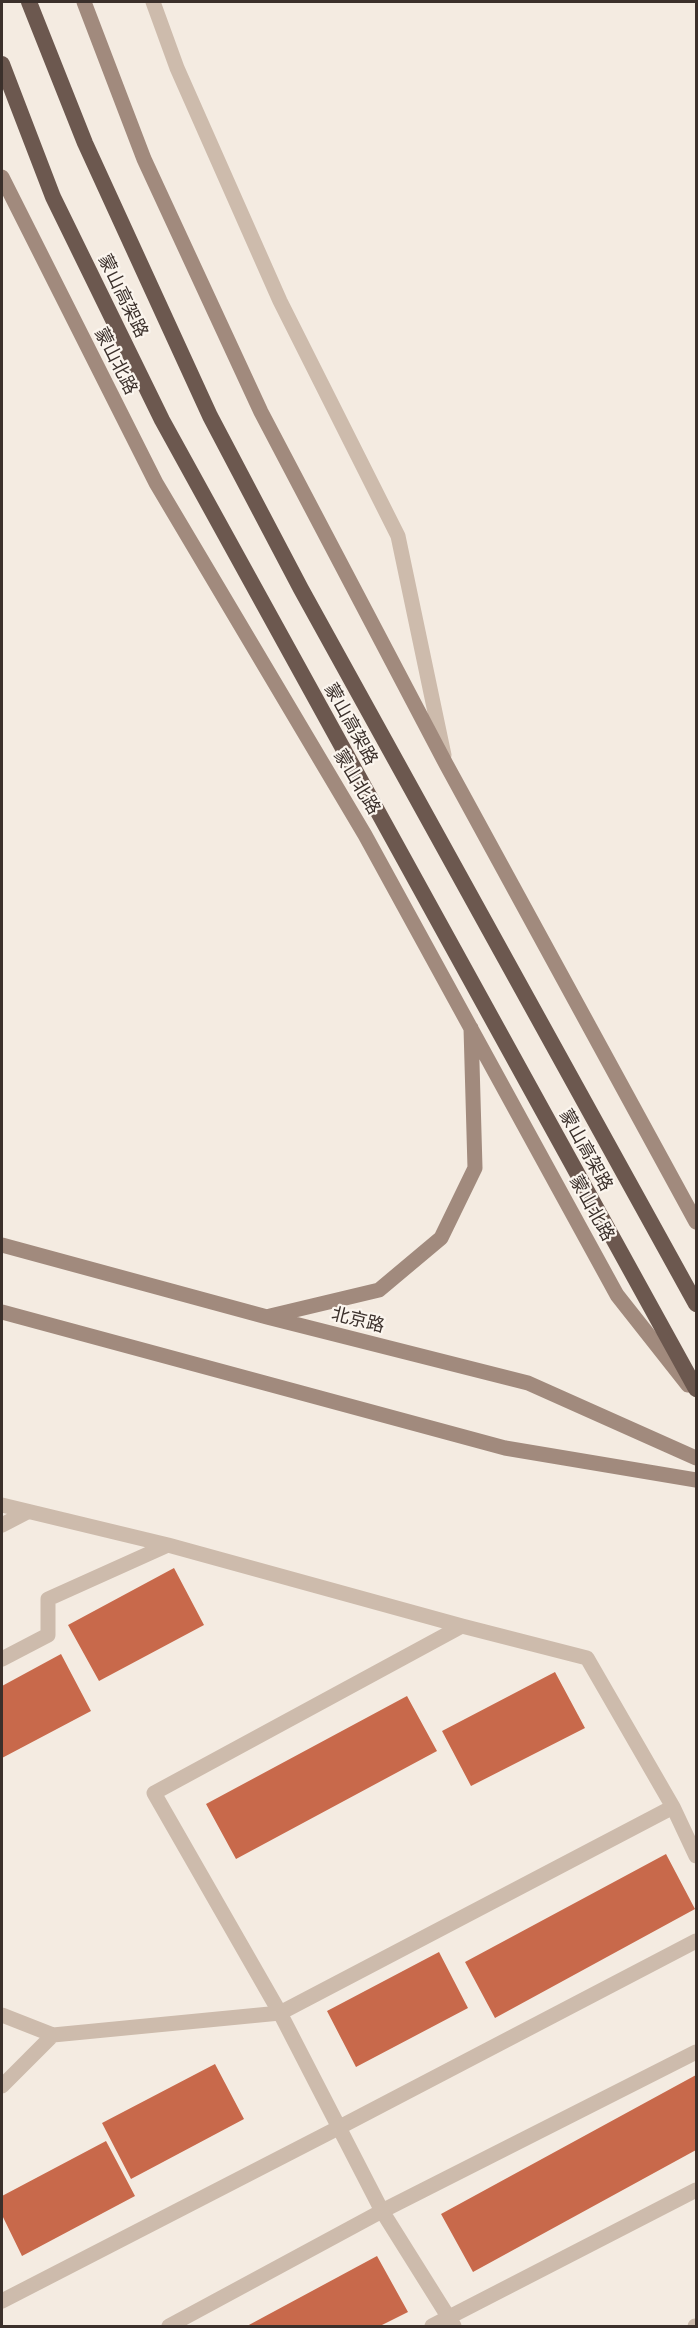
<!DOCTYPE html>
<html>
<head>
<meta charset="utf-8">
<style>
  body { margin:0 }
  #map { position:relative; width:698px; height:2328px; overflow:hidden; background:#f4ebe1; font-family:"Golos Text",sans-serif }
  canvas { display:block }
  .frame { position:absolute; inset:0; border:3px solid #3b302b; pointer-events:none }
</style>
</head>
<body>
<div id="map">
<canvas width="698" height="2328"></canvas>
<div class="frame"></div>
</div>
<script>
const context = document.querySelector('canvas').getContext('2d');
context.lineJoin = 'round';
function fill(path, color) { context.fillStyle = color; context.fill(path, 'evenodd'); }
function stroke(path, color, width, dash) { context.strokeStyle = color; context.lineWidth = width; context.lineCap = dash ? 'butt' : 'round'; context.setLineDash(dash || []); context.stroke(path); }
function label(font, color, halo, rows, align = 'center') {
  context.font = font + ' "Golos Text","Noto Sans SC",sans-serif'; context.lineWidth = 4.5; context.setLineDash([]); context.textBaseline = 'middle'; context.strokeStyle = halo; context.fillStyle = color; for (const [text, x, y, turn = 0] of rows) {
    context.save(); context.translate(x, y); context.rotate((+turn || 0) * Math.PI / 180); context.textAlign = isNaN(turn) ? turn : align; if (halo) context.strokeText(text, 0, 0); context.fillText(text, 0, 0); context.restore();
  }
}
const building = new Path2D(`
  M174,1568L204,1625L99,1681L68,1625Z
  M61,1654L91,1711L2,1758V1686Z
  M555,1672L585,1728L471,1786L442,1731Z
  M407,1696L437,1751L236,1859L206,1804Z
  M666,1854L695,1909L495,2018L465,1962Z
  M439,1952L468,2008L356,2067L327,2011Z
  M215,2064L244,2119L131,2179L102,2123Z
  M696,2075V2150L473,2272L441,2214Z
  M106,2141L135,2196L22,2256L2,2215V2196Z
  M377,2256L408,2312L380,2326H247Z`);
const minor = new Path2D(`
  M2,1505L168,1545L462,1626L587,1658L673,1807L696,1856
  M2,1525L27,1512
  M2,1659L48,1635V1599L168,1545
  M2,2015L53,2035L280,2013L673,1807
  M2,2086L53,2035
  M2,2301L338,2128L696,1941
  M169,2326L382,2211L696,2052
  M432,2326L696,2190
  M454,2326L382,2211L280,2013L154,1793L462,1626
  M695,2326H696`);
const tertiary = new Path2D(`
  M153,2L177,68L280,301L398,536L444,755`);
const secondary = new Path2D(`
  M84,2L144,159L261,412L446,764L696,1222
  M2,177L156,483L365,835L617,1295L688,1385
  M2,1245L267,1317L528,1383L696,1458
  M2,1312L505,1448L696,1480
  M270,1316L379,1290L441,1238L475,1168L471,1028`);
const trunk = new Path2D(`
  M29,2L85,143L210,416L301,589L696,1304
  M2,64L53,197L162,420L696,1389`);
const streetNames = [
  ["蒙山高架路",123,296,64],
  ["蒙山北路",116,361,63],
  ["蒙山高架路",351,724,61],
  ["蒙山北路",357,782,59],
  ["蒙山高架路",586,1150,61],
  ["蒙山北路",592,1208,61],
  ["北京路",358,1320,14]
];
fill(building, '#c8694b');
stroke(minor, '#cdbbac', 15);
stroke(tertiary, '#cdbbac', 15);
stroke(secondary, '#a18a7d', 15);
stroke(trunk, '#6c584f', 16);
label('18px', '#3b302b', '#fbf5ee', streetNames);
</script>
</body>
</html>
